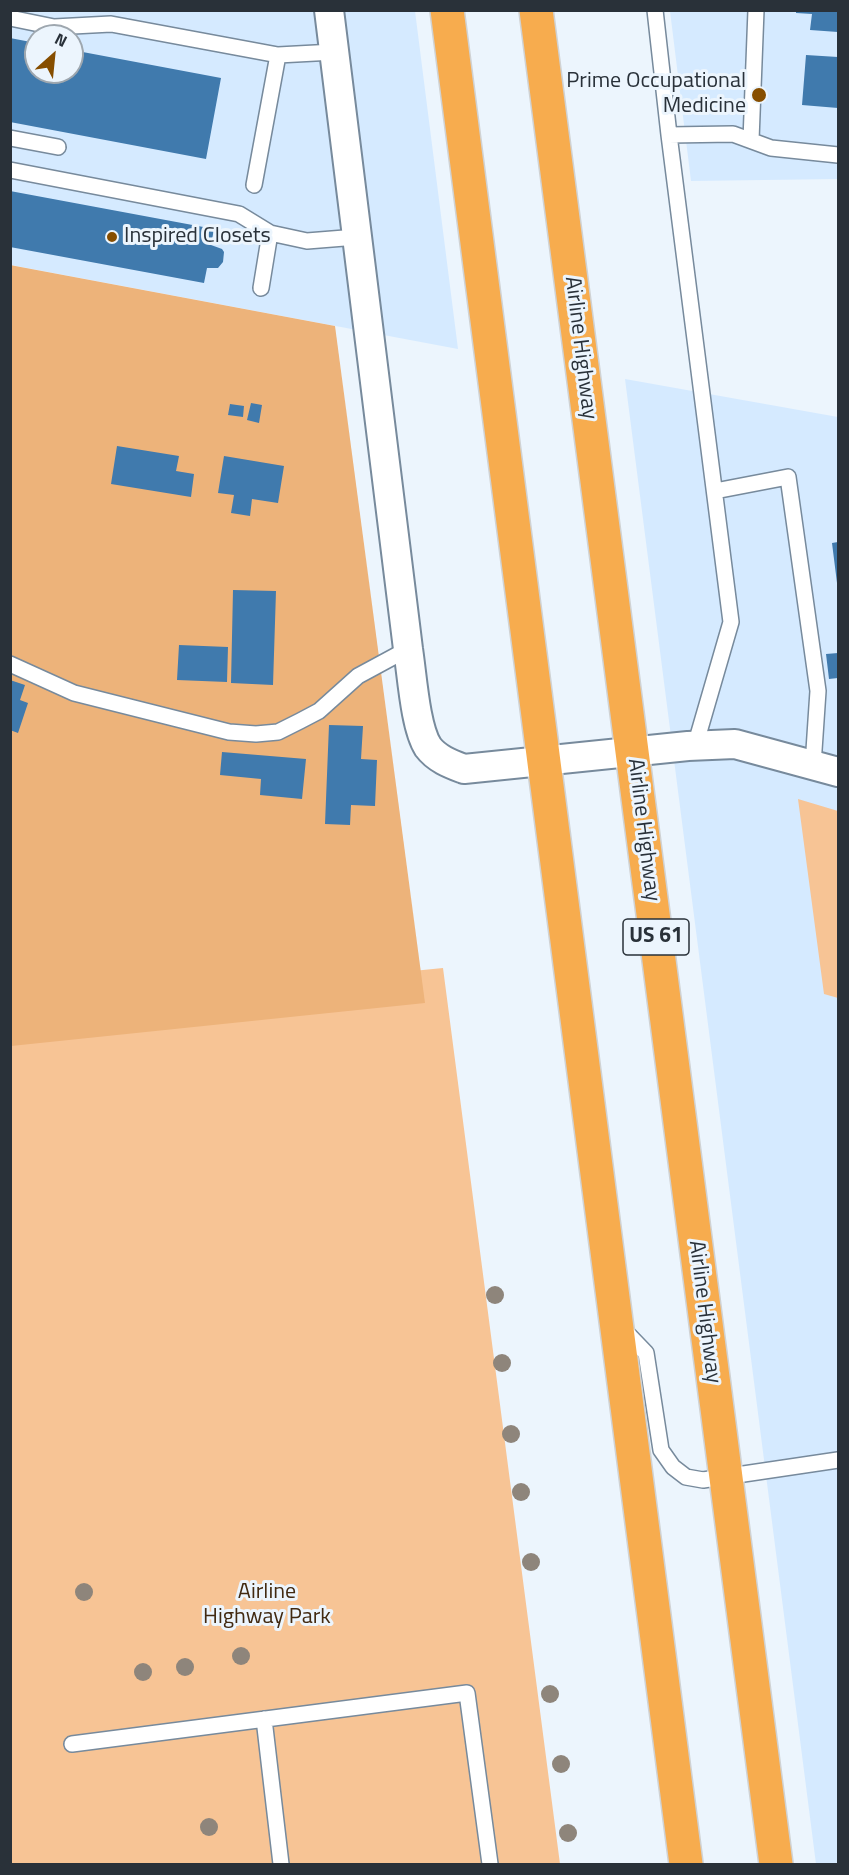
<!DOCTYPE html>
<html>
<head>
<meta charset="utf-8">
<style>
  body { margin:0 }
  #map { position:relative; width:849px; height:1875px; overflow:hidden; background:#ecf5fd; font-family:"Titillium Web",sans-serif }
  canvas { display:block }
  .frame { position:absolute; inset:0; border:12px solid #293139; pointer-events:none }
  .north { position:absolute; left:24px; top:24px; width:60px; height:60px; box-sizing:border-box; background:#ecf5fd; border:2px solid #9ea7af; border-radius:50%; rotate:27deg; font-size:16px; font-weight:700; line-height:24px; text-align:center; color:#293139 }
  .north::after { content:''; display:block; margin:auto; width:21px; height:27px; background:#864e00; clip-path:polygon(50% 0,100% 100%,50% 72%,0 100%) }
</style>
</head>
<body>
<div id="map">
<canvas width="849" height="1875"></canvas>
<div class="frame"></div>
<div class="north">N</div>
</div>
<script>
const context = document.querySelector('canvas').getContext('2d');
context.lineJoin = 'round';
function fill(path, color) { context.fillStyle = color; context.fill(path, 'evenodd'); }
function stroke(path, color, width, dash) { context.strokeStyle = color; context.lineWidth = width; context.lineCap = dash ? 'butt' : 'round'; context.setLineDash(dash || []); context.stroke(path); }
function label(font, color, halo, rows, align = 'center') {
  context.font = font + ' "Titillium Web",sans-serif'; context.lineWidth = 6; context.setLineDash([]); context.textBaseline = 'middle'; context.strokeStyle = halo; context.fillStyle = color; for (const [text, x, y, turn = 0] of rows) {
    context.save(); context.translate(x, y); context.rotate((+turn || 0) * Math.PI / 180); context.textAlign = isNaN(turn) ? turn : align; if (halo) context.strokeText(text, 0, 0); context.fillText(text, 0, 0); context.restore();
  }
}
const built = new Path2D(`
  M10,11H415L458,349L11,265ZM36,36H72V72H36Z
  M670,11H838V179L691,181Z
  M625,379L838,417V1864H816Z`);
const green = new Path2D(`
  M798,799L838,811V998L824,994Z
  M443,968L560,1864H11V1011Z`);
const forest = new Path2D(`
  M10,265L335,326L425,1003L11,1046Z`);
const building = new Path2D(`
  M796,10H838V32L810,30L812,14L796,13Z
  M10,38L36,43V72H72V50L221,78L206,159L10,122Z
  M806,55L838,57V108L802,105Z
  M10,191L214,229L211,245L222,249L224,252L223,262L218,268H207L204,283L10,247Z
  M251,403L262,405L259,423L247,420Z
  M230,404L244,406L243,417L228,415Z
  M117,446L179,456L176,471L194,474L191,497L111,484Z
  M224,456L284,466L278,503L252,499L250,516L231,513L234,495L218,493Z
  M838,542V583H837L832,543Z
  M233,590L276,591L273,685L231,683Z
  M179,645L228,647L227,682L177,680Z
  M838,653V678L829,679L826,654Z
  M10,680L25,685L20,700L28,703L18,733L10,730Z
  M329,725L363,726L361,759L377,760L375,806L351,805L350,825L325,824Z
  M222,752L306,759L302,799L260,795L261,779L220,775Z`);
const service = new Path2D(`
  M655,10L669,135L731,622L695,746
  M10,18L54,27L111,24L278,55L334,52
  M669,135L733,134L771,148L838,155
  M10,138L58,147
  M751,140L756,10
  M10,170L239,214L270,233L307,241L357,237
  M254,185L278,55
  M261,288L270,233
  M715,491L788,477L818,691L813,765
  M10,664L74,693L229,732L256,734L278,732L300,721L319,711L358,676L408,649
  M621,1327L646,1353L661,1450L673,1467L686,1477L703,1480L838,1460
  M264,1719L281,1864
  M72,1744L467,1693L490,1864`);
const minor = new Path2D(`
  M329,10L408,649C412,674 415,727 428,747C437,759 451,764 464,769L688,746L735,744L838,772`);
const trunk = new Path2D(`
  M447,10L686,1864
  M536,10L776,1864`);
const trees = [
  [495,1295],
  [502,1363],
  [511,1434],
  [521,1492],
  [531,1562],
  [84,1592],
  [241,1656],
  [185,1667],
  [143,1672],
  [550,1694],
  [561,1764],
  [209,1827],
  [568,1833]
];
const markers = [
  [759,95,8,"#864e00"],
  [112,237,6,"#864e00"]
];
const shields = [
  [656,937,66]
];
const shieldNames = [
  ["US 61",656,937]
];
const poiNames = [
  ["Prime Occupational",746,82],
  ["Medicine",746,107],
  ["Inspired Closets",124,237,"left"]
];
const streetNames = [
  ["Airline Highway",580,348,83],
  ["Airline Highway",643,830,83],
  ["Airline Highway",704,1312,83]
];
const parkNames = [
  ["Airline",267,1593],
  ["Highway Park",267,1618]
];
fill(built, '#d5eaff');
fill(green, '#f7c495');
fill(forest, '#edb37a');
fill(building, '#407aad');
stroke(service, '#778a9c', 18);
stroke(minor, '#778a9c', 32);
stroke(trunk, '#d0d2d3', 36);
stroke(service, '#fff', 15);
stroke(minor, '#fff', 28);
stroke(trunk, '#f7ac4e', 33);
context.fillStyle = '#8e857b';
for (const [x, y] of trees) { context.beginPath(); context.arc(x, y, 9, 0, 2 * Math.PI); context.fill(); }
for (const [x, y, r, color] of markers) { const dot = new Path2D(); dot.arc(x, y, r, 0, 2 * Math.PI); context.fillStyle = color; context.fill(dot); stroke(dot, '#ecf5fd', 2); }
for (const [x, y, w] of shields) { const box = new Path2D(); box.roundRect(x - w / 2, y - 18, w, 36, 4.5); context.fillStyle = '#ecf5fd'; context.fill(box); stroke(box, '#293139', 1.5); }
label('bold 21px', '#293139', null, shieldNames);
label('22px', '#293139', '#ecf5fd', poiNames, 'right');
label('22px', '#293139', '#ecf5fd', streetNames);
label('22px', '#422a11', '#ecf5fd', parkNames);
</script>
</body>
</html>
